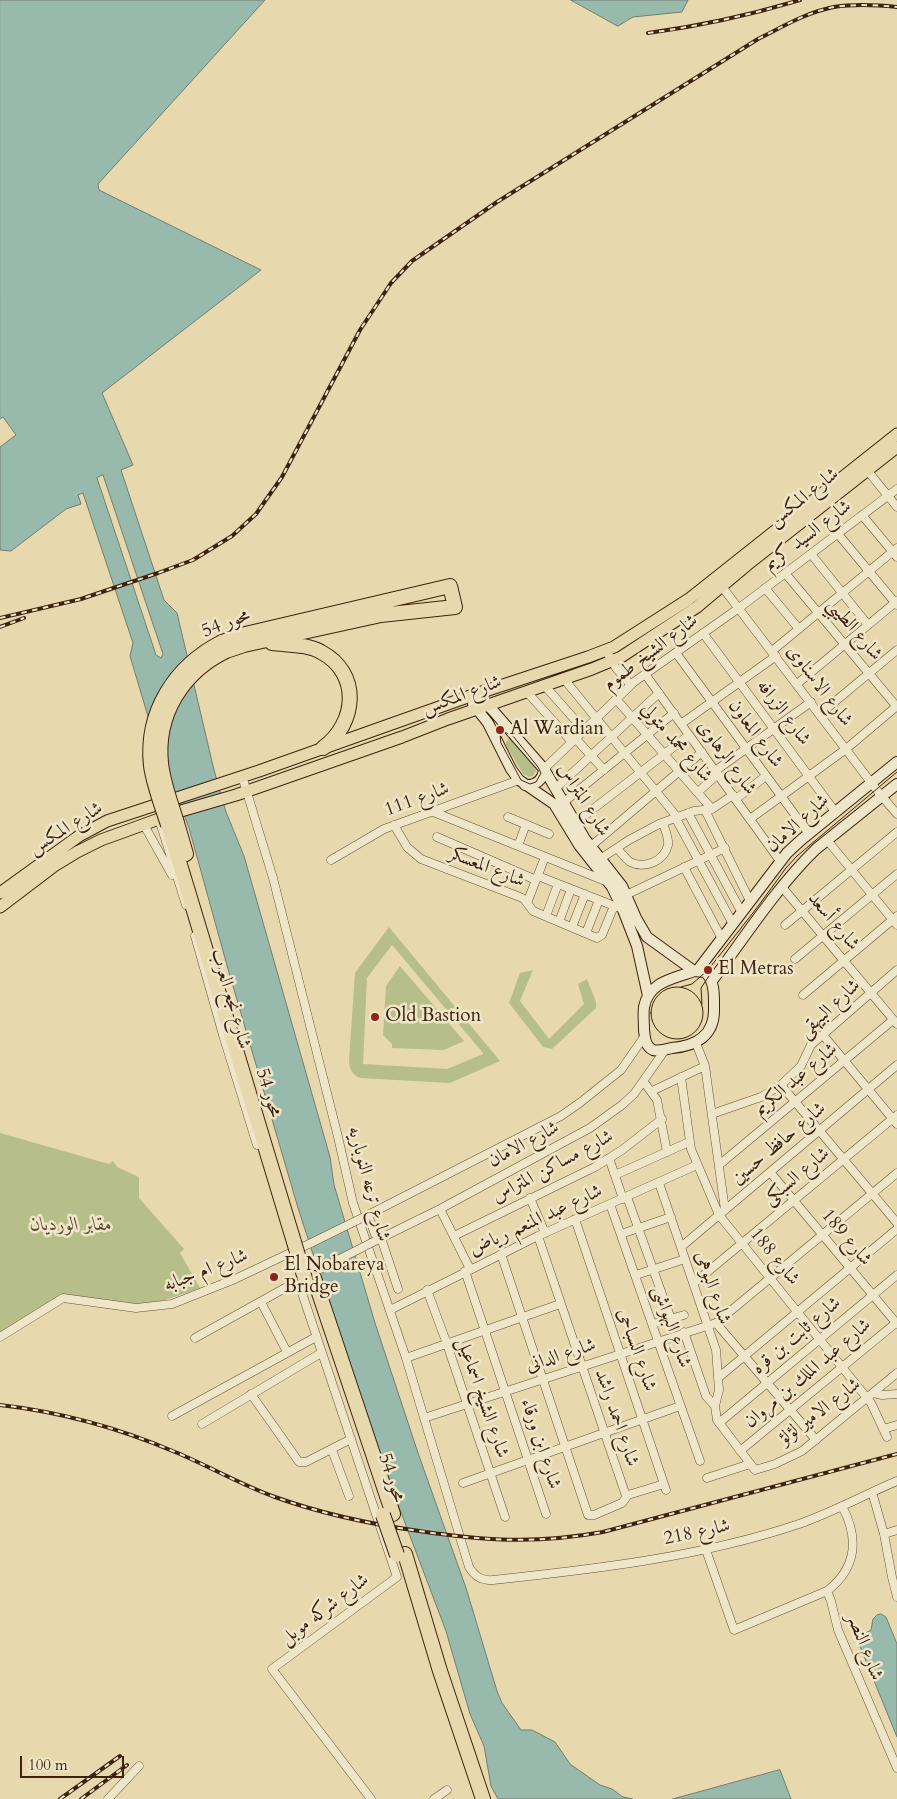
<!DOCTYPE html>
<html>
<head>
<meta charset="utf-8">
<style>
  body { margin:0 }
  #map { position:relative; width:897px; height:1799px; overflow:hidden; background:#e7d9ad; font-family:Cardo,serif }
  canvas { display:block }
  .scale { position:absolute; left:20px; top:1756px; width:104px; height:22px; box-sizing:border-box; border:2px solid #3e220e; border-top:0; padding-left:6px; font-size:15px; line-height:18px; white-space:nowrap; color:#3e220e; -webkit-text-stroke:4px #efe6ca; paint-order:stroke }
</style>
</head>
<body>
<div id="map">
<canvas width="897" height="1799"></canvas>
<div class="scale">100 m</div>
</div>
<script>
const context = document.querySelector('canvas').getContext('2d');
context.lineJoin = 'round';
function fill(path, color) { context.fillStyle = color; context.fill(path, 'evenodd'); }
function stroke(path, color, width, dash) { context.strokeStyle = color; context.lineWidth = width; context.lineCap = dash ? 'butt' : 'round'; context.setLineDash(dash || []); context.stroke(path); }
function label(font, color, halo, rows, align = 'center') {
  context.font = font + ' Cardo,Amiri,serif'; context.lineWidth = 5; context.setLineDash([]); context.textBaseline = 'middle'; context.strokeStyle = halo; context.fillStyle = color; for (const [text, x, y, turn = 0] of rows) {
    context.save(); context.translate(x, y); context.rotate((+turn || 0) * Math.PI / 180); context.textAlign = isNaN(turn) ? turn : align; if (halo) context.strokeText(text, 0, 0); context.fillText(text, 0, 0); context.restore();
  }
}
const green = new Path2D(`
  M509,738L514,739L535,767L536,771L533,776L529,777L523,774L506,745V742Z
  M389,927L500,1061L450,1083L360,1078C352,1075 349,1068 349,1060L355,973ZM392,945L483,1053V1054L447,1069L363,1064L367,978Z
  M400,966L464,1041L444,1050L392,1048V1044L383,1035L386,986Z
  M533,970L520,1001L549,1039L584,1004L578,984L587,979L596,1002V1008L552,1049L543,1047L509,1003L520,973Z
  M0,1133L109,1164L113,1161L117,1167L139,1177V1198L184,1249L180,1253L200,1288C185,1293 171,1299 156,1302C126,1308 93,1300 63,1295L0,1332Z`);
const water = new Path2D(`
  M0,0H265L98,184L99,190L261,270L102,393L133,465L121,470L164,600L177,613L214,770L226,812L244,856L330,1157L334,1185L375,1323L418,1453L466,1588L497,1691L502,1703L521,1730H532L555,1742L570,1764L600,1785L612,1789L623,1797L633,1799H498L491,1786L484,1746L470,1714L446,1631L369,1428L324,1288L298,1208L228,969L189,828L155,740L130,656L133,643L83,493L78,495L81,504L66,509L11,551L0,550V447L16,435L3,417L0,419ZM103,475L163,654L161,658L156,655L97,478Z
  M571,0H688L682,12L633,17L618,26Z
  M881,1614L886,1617L897,1644V1737L859,1644V1637L871,1630L873,1619L877,1615Z
  M780,1770L791,1799H673Z`);
const street = new Path2D(`
  M867,470L897,507
  M862,515L897,557
  M838,534L897,605
  M811,554L868,625
  M785,573L897,707
  M720,584L879,793L897,814
  M765,588L799,629
  M703,633L836,813
  M606,650L616,668L631,685
  M772,651L897,548
  M676,653L809,834
  M645,674L780,861
  M564,679L677,817
  M797,684L897,601
  M544,685L584,730
  M526,691L572,742
  M616,699L712,809
  M820,714L897,650
  M681,724L776,656
  M576,739L604,770
  M544,769L634,682L739,608L897,489
  M715,771L811,702
  M242,776L273,878L338,1137L353,1203L406,1358L469,1567C475,1577 482,1581 493,1580C596,1569 701,1557 799,1524C833,1512 864,1495 897,1481
  M556,788L659,693
  M698,792L718,774
  M736,799L766,776
  M564,802L674,713
  M705,810L750,901
  M431,811L608,882
  M688,813L742,913
  M508,817L549,834
  M675,817L733,924
  M159,819L186,905
  M750,819L846,749L897,706
  M575,823L689,735
  M144,825L172,875
  M394,825L407,847L421,859L520,897L524,899L533,911L597,938L602,935L614,906
  M437,837L536,880
  M827,840L897,925
  M518,846L526,824
  M590,847L702,752
  M617,848C621,853 625,858 630,862C644,869 664,862 668,845C669,838 665,830 663,823
  M600,859L629,840L659,824L694,811L712,809L733,795
  M331,860L384,829L519,780
  M684,867L722,939
  M538,876L617,907
  M782,887L897,1024
  M626,895L725,848
  M527,903L545,857
  M546,916L558,884
  M559,922L571,889
  M785,925L897,832
  M572,927L585,894
  M586,933L599,900
  M195,936L223,1035L257,1145
  M795,959L897,874
  M803,995L897,916
  M823,1035L897,1124
  M696,1043L705,1066L725,1210
  M681,1077L691,1149L719,1215L871,1403L887,1437
  M644,1082L657,1100L667,1152
  M781,1085L897,1223
  M652,1091L705,1066
  M712,1114L761,1097L781,1085L801,1066L811,1045L897,970
  M609,1158L623,1199
  M719,1165L893,1020
  M770,1172L897,1324
  M615,1175L689,1142
  M659,1183L716,1350L719,1390L715,1406
  M627,1197L671,1319
  M530,1198L545,1233
  M610,1204L700,1461
  M440,1209L470,1269
  M368,1215L377,1240
  M366,1216L561,1116L581,1102L621,1070L644,1037
  M575,1219L666,1490
  M621,1234L671,1217
  M454,1236L595,1167L622,1150L662,1119
  M538,1236L626,1496
  M381,1238L398,1289
  M375,1241L440,1209L590,1128L622,1105L634,1094L665,1050
  M681,1247L897,1065
  M501,1254L588,1515H594L622,1503L628,1495L664,1484
  M465,1271L546,1514
  M636,1275L685,1259
  M298,1281L397,1577L272,1669L371,1799
  M694,1283L897,1115
  M427,1290L447,1344L505,1517
  M261,1302L287,1352
  M390,1310L538,1236L697,1165
  M716,1323L816,1440
  M653,1324L684,1315
  M684,1332L706,1396L715,1406L717,1420L755,1470L775,1464L802,1451L897,1373
  M0,1337L63,1298L136,1308L172,1304L235,1279L311,1243
  M195,1338L303,1278
  M406,1358L560,1304
  M718,1378L897,1229
  M873,1393L882,1395L897,1394
  M251,1394L299,1462H306L351,1439
  M172,1416L316,1337
  M424,1418L716,1323L897,1173
  M719,1423L897,1275
  M202,1424L321,1353
  M883,1429L897,1425
  M332,1450L349,1496
  M740,1451L897,1322
  M707,1478L750,1464
  M463,1483L680,1406
  M872,1492L884,1534L892,1577L897,1597
  M884,1534L897,1530
  M706,1550L734,1630L827,1591C857,1568 859,1538 842,1506
  M827,1591L831,1601L838,1630L897,1768
  M108,1799L139,1766
  M434,1799L447,1790`);
const secondary = new Path2D(`
  M470,696L479,698L488,705L544,769L585,839L622,886L636,918L647,937L694,971
  M473,704L488,723L511,769L519,780L554,804L579,845L612,887L623,910L637,946L648,996
  M525,785C536,786 543,780 544,769
  M694,971L705,972C715,980 714,997 714,1008C715,1036 696,1046 672,1048C666,1049 659,1052 653,1050C645,1046 645,1038 644,1030C644,1022 643,1014 644,1007C649,981 674,979 694,971Z
  M697,971L787,853L801,840L897,762
  M712,981C745,937 776,888 816,849L897,784`);
const primary = new Path2D(`
  M0,893L79,836L107,821L259,771L476,694L588,657L614,647L689,599L897,434
  M0,907L54,866L77,852L101,840L181,811L236,795L402,737L448,719L592,669L621,657L697,607L747,565L897,447`);
const highway = new Path2D(`
  M222,642L241,635L450,586L455,607L381,615L244,645L226,651
  M272,643C288,645 307,644 321,652C361,673 357,723 323,748
  M177,823L186,854
  M168,825L294,1242
  M314,1278L393,1514
  M405,1554L440,1671L483,1799`);
const tram = new Path2D(`
  M500,730L513,736L538,767L541,773L536,782L530,784L521,780L501,743Z
  M651 1013a26 26 0 1 1 52 0a26 26 0 1 1-52 0Z
  M681,987L692,984L708,970L756,909L786,868L797,856L897,772
  M702,1004L701,988L709,976`);
const rail = new Path2D(`
  M648,33C700,26 750,15 800,0
  M0,618L81,599L158,573L193,560L232,536L256,514L282,477L360,330L391,283L412,261L497,202L758,39C782,27 807,12 834,7C854,4 877,5 897,7
  M0,627L24,618
  M0,1405C61,1412 119,1428 175,1452C209,1466 241,1485 275,1497C322,1514 370,1524 419,1531C486,1541 536,1544 603,1532L897,1454
  M60,1799L120,1756
  M81,1799L127,1765`);
const streetBridge = new Path2D(`
  M311,1243L366,1216
  M320,1269L375,1241`);
const highwayBridge = new Path2D(`
  M177,823C171,803 163,783 161,763C156,714 183,672 226,651
  M168,825C162,806 154,786 151,766C145,712 175,666 222,642
  M294,1242L306,1282
  M383,1515L397,1555`);
const markers = [
  [500,730,5,"#8f2418"],
  [708,970,5,"#8f2418"],
  [375,1017,5,"#8f2418"],
  [274,1277,5,"#8f2418"]
];
const streetNames = [
  ["شارع المكس",804,498,-38],
  ["شارع السيد كريم",808,536,-37],
  ["محور 54",226,624,-21],
  ["شارع الطيبي",854,630,50],
  ["شارع الشيخ طموم",651,653,-37],
  ["شارع الاسناوى",819,686,53],
  ["شارع المكس",462,696,-20],
  ["شارع الزرافه",783,713,53],
  ["شارع المعاون",755,734,54],
  ["شارع محمد متولي",676,743,49],
  ["شارع الرهاوى",726,758,54],
  ["شارع 111",417,800,-20],
  ["شارع المتراس",583,800,58],
  ["شارع الامان",798,824,-42],
  ["شارع المكس",66,829,-32],
  ["شارع المعسكر",487,868,22],
  ["شارع أسعد",833,922,50],
  ["شارع نجع العرب",230,999,74],
  ["شارع البيهقى",830,1009,-43],
  ["شارع عبد الكريم",796,1080,-40],
  ["محور 54",268,1093,73],
  ["شارع حافظ حسين",779,1144,-40],
  ["شارع الامان",524,1145,-28],
  ["شارع مساكن المتراس",553,1167,-28],
  ["شارع السبكى",797,1177,-40],
  ["شارع ترعه النوباريه",368,1184,75],
  ["شارع عبد المنعم رياض",536,1221,-25],
  ["شارع 189",846,1238,50],
  ["شارع 188",774,1257,51],
  ["شارع ام جبابه",206,1271,-21],
  ["شارع البوهى",712,1288,71],
  ["شارع البهواشى",671,1327,71],
  ["شارع ثابت بن قره",797,1336,-40],
  ["شارع السباحى",636,1350,71],
  ["شارع الدانى",561,1356,-18],
  ["شارع عبد الملك بن مروان",808,1374,-40],
  ["شارع الشيخ اسماعيل",482,1398,71],
  ["شارع الامير لؤلؤ",820,1412,-37],
  ["شارع احمد راشد",616,1418,71],
  ["شارع ابن ورقاء",540,1444,72],
  ["محور 54",391,1478,72],
  ["شارع 218",697,1533,-12],
  ["شارع شركه موبل",325,1610,-37],
  ["شارع النصر",864,1647,69]
];
const poiNames = [
  ["Al Wardian",510,730],
  ["El Metras",718,970],
  ["Old Bastion",385,1017],
  ["El Nobareya",284,1266],
  ["Bridge",284,1288]
];
const parkNames = [
  ["مقابر الورديان",71,1226]
];
fill(green, '#b6bf8a');
fill(water, '#97baac');
stroke(water, '#737d6d', 1);
stroke(street, '#685036', 9);
stroke(secondary, '#3e220e', 12);
stroke(primary, '#3e220e', 13);
stroke(highway, '#3e220e', 16);
stroke(street, '#efe6ca', 8);
stroke(secondary, '#efe6ca', 10);
stroke(primary, '#e7d9ad', 11);
stroke(highway, '#e7d9ad', 14);
stroke(tram, '#3e220e', 1);
stroke(rail, '#3e220e', 4);
stroke(rail, '#efe6ca', 2, [5.5]);
stroke(streetBridge, '#685036', 9, []);
stroke(highwayBridge, '#3e220e', 16, []);
stroke(streetBridge, '#efe6ca', 8);
stroke(highwayBridge, '#e7d9ad', 14);
for (const [x, y, r, color] of markers) { const dot = new Path2D(); dot.arc(x, y, r, 0, 2 * Math.PI); context.fillStyle = color; context.fill(dot); stroke(dot, '#efe6ca', 2); }
label('19px', '#3e220e', '#efe6ca', streetNames);
label('19px', '#3e220e', '#efe6ca', poiNames, 'left');
label('italic 19px', '#5c492d', '#efe6ca', parkNames);
</script>
</body>
</html>
